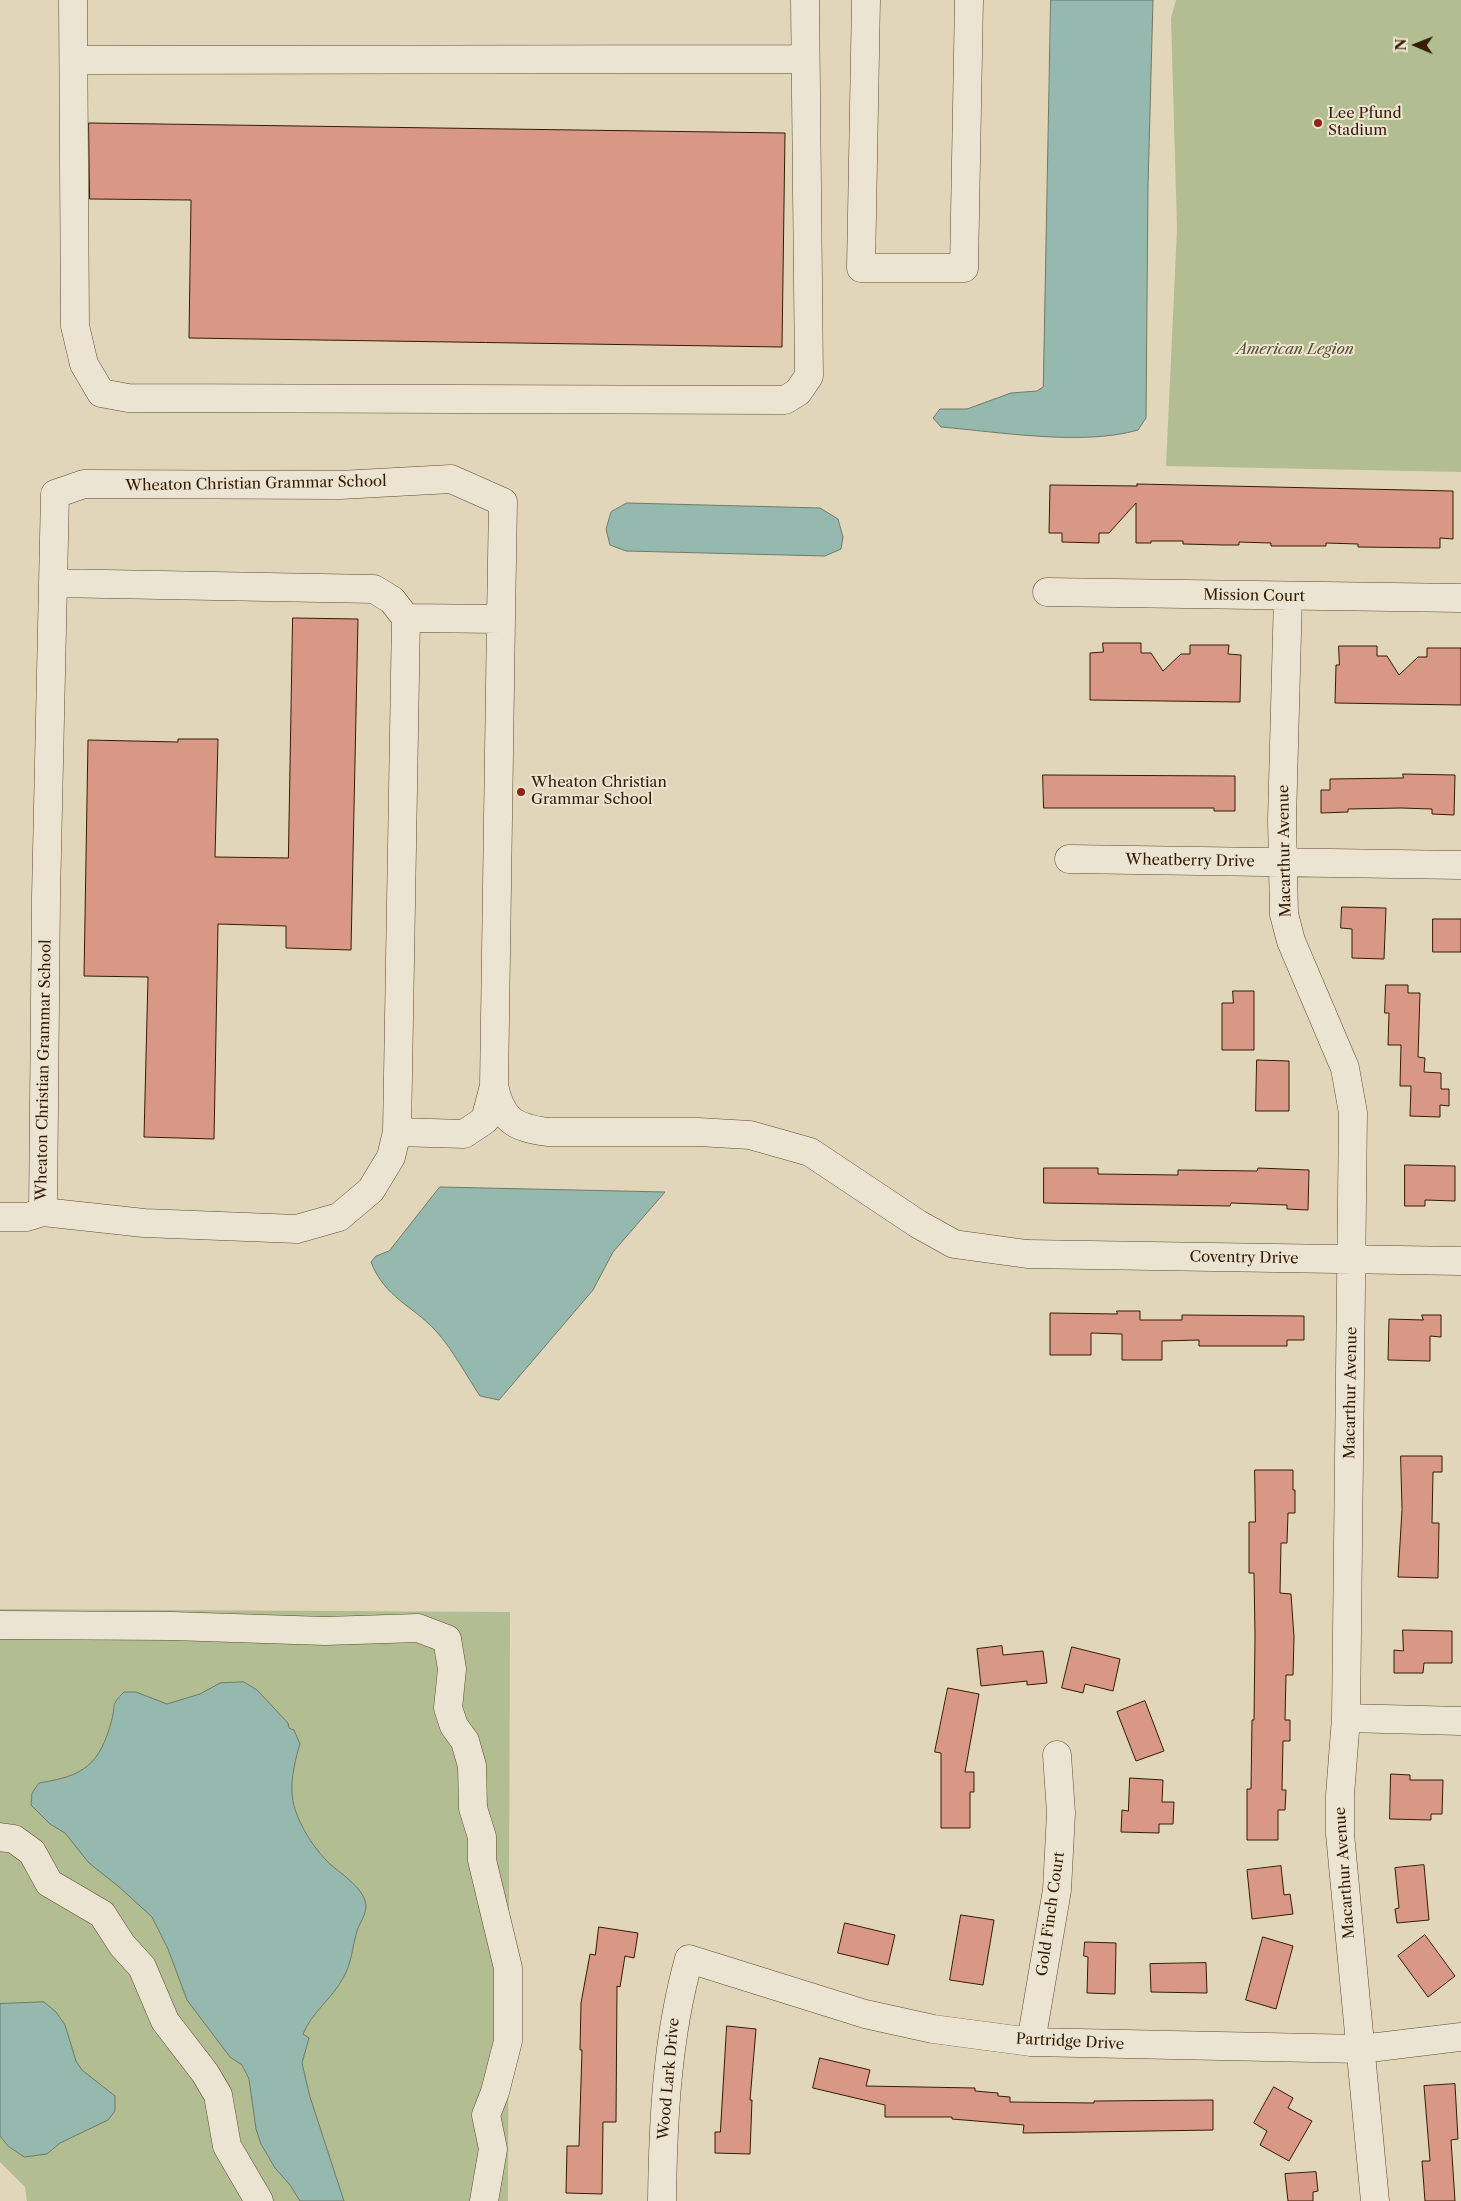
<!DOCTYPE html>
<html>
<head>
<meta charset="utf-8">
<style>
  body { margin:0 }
  #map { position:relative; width:1461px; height:2201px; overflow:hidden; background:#e2d6ba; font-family:"Libre Caslon Text",serif }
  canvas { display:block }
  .north { position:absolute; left:1391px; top:20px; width:50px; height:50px; -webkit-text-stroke:4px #ece4d2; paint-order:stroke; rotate:271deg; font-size:14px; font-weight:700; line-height:20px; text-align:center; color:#351c00 }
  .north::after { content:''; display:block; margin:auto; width:18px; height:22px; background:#351c00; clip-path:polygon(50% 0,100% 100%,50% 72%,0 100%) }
</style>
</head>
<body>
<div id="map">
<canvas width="1461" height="2201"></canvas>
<div class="north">N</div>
</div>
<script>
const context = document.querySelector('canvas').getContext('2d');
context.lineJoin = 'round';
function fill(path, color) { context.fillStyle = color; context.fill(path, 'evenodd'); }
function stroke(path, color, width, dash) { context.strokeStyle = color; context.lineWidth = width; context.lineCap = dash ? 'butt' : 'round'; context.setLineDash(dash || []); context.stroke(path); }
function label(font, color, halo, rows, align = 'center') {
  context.font = font + ' "Libre Caslon Text",serif'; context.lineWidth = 4; context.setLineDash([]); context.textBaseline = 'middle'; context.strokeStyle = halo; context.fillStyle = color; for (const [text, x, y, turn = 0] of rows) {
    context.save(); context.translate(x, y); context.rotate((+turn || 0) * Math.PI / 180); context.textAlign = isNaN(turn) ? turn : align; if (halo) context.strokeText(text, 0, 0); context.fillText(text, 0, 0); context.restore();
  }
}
const green = new Path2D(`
  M1176,0H1461V472L1166,466L1177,229L1171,18Z
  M0,1609L510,1612L508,2201H27L25,2187L0,2162Z`);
const water = new Path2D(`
  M1051,0H1153L1148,186L1146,418L1138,430C1083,446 1000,432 941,427L933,418L940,409H967L1011,393L1037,391L1043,387Z
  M627,503L820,508L838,519L843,537L841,549L825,556L626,551L610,545L606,529L611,512Z
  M440,1187L665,1192L613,1252L593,1290L499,1400L480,1396C466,1375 453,1350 436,1331C412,1305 385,1298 371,1262L376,1256L389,1251Z
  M244,1682L257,1690L288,1723L289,1728L294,1730L300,1744C296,1756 291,1778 292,1791C292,1816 313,1848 330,1864C341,1874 366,1889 366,1907C365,1917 360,1922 357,1931C352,1948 352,1963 343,1978C332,1999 312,2012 303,2034L309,2038L302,2063L310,2097L344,2201H300L290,2185L275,2168L261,2144L256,2129L249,2079L242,2065L230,2057L187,2000L168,1949L152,1917L118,1886L89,1863L65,1833L50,1824L31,1805L32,1793L39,1783C84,1776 100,1765 112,1719C116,1703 110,1706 124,1692H136L167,1704L200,1694L220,1683Z
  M44,2002L56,2012L65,2025L76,2061L82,2070L115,2096V2111L108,2120L60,2143L47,2154L24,2157L8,2146L0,2136V2004Z`);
const building = new Path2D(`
  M89,123L785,133L782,347L189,338L191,200L90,199Z
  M1137,484L1453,491V539L1440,538V548L1358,547V544L1326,543V546H1271V543L1239,542V545H1223L1183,544V541H1151V543H1136V503L1109,533H1099V543L1062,542V533H1049L1050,485L1137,486Z
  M293,618L358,619L351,950L286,948V926L218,924L214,1139L144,1137L148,977L84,976L88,740L178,742V739H218L215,857L288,858Z
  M1103,643H1141V653H1151L1163,671L1181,654H1190V645H1229L1228,654L1241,655L1240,702L1090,700V653L1103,652Z
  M1339,646H1377V656H1387L1399,675L1418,657H1427V648H1461V705L1335,703L1336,665H1339Z
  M1403,774L1455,775L1454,815L1432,814V809L1401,808L1348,809V812L1321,813V790H1330V779L1403,778Z
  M1043,775L1235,776V811H1214V808H1044Z
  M1342,907L1386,908L1384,959L1352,958V929L1341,928Z
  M1433,919H1461V952H1433Z
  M1386,985H1408V993H1420L1418,1057L1425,1058L1424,1072L1441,1073V1089H1449V1106L1440,1105V1117L1410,1116L1411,1086H1400L1401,1045H1388L1389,1013H1385Z
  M1233,991H1254V1050H1222V1003H1233Z
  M1257,1060L1289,1061V1111H1256Z
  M1405,1165L1455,1166V1201L1425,1200V1206H1405Z
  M1044,1168H1098V1174L1178,1175V1170L1257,1171L1258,1168L1309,1170L1308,1210L1287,1209V1205L1231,1203L1230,1206L1044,1203Z
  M1117,1311H1140V1320H1182V1315L1304,1316V1340H1287V1346H1199V1340L1162,1341V1360H1122V1334L1091,1333V1355H1050V1313L1117,1314Z
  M1422,1315H1441V1337L1430,1336V1361L1388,1360L1389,1319L1423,1320Z
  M1401,1456H1442V1472H1433L1432,1523H1439L1438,1578L1398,1577L1402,1510Z
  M1255,1470H1293V1490H1295V1513H1288L1287,1543H1281L1280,1593L1291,1594L1294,1637L1293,1675H1286L1285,1720H1290V1741H1283L1282,1790H1286L1285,1810H1278V1840H1247V1789H1251L1252,1720H1254L1255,1636L1254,1573H1249V1522H1255Z
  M1403,1630L1452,1631V1663H1424L1423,1673H1394V1650L1403,1651Z
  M1002,1646L1003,1655L1043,1651L1047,1683L1027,1685V1681L981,1686L977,1649Z
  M1072,1647L1120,1659L1113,1691L1085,1684L1083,1693L1062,1688Z
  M948,1688L979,1694L965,1772H974V1792H970V1828H941V1753L935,1752Z
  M1145,1701L1164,1751L1136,1761L1117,1712Z
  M1391,1774L1410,1775V1780H1443L1442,1814H1431V1820L1390,1819Z
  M1130,1778L1163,1780L1162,1802H1174L1173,1824H1159V1833L1121,1832L1122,1810L1128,1811Z
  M1424,1865L1429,1920L1397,1923L1395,1909L1399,1908L1395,1868Z
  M1281,1866L1284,1895L1290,1894L1293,1914L1252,1919L1247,1870Z
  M961,1915L994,1920L983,1985L950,1980Z
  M845,1923L895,1935L888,1965L838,1953Z
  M599,1927L638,1933L634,1958L625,1956L620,1987L617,1986L616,2122H603L602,2194L566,2193L567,2146H579L582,2050H580L581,2003L590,1954L595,1955Z
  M1425,1935L1455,1976L1428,1997L1398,1956Z
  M1263,1937L1293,1946L1276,2009L1246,2000Z
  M1085,1942L1116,1943L1115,1994L1087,1993L1088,1957L1084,1956Z
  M1206,1963L1207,1993L1151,1992L1150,1964Z
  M727,2026L756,2029L750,2100H752L750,2154L715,2153V2132H720Z
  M820,2058L870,2070L866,2086L975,2088V2091L998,2093V2096L1010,2097V2102L1094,2103V2101L1213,2100V2130L1023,2133L1024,2125L952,2119V2117H885V2105L813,2088Z
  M1455,2084L1458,2139L1451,2140L1455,2201H1425L1422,2161H1430L1424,2086Z
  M1274,2087L1293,2098L1288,2108L1312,2121L1289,2161L1260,2145L1267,2131L1254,2123Z
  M1316,2172L1318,2191L1313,2192V2201H1288L1285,2174Z`);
const minor = new Path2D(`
  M73,0L75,326L84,364L101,393L128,398L785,400L798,392L809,376L805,0
  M866,0L861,268H964L969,0
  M74,60L805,59
  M1047,592L1461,598
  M1288,596L1282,820L1284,914L1291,941L1345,1068L1353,1113L1346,1718L1340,1795V1834L1375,2201
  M1069,859L1461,865
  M494,1086C502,1120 513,1127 547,1132H698L750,1135L810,1152L918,1224L954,1244L1027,1254L1461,1261
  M397,1132L464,1134L485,1120L494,1086L501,619L406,618
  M43,1212L46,897L55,494L84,484L340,485L451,479L503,502L501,619
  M0,1217H27L43,1212L144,1223L297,1229L339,1217L371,1190L391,1157L397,1132L406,618L392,600L374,589L53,583
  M0,1625L172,1626L325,1631L418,1628L447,1639L452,1669L448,1708L454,1726L465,1741L472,1766L473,1808L482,1837V1860L508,1968V2041L495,2092L486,2115L493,2149L484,2201
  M1346,1718L1461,1721
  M0,1837L14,1839L32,1852L49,1883L102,1914L122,1945L142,1967L165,2021L205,2073L218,2095L227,2146L259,2201
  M1031,2042L1057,1890L1061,1813L1057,1755
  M662,2201C663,2119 667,2038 689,1959L865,2014L933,2029L1031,2042L1361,2049L1461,2037`);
const markers = [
  [1318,123,5,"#8f2418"],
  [521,792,5,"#8f2418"]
];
const poiNames = [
  ["Lee Pfund",1328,114],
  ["Stadium",1328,131],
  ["Wheaton Christian",531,783],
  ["Grammar School",531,800]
];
const parkNames = [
  ["American Legion",1295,350]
];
const streetNames = [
  ["Wheaton Christian Grammar School",256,484,-1],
  ["Mission Court",1254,596,1],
  ["Macarthur Avenue",1285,851,-91],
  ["Wheatberry Drive",1190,861,1],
  ["Wheaton Christian Grammar School",44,1070,-89],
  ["Coventry Drive",1244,1258,1],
  ["Macarthur Avenue",1351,1393,-89],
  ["Macarthur Avenue",1345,1873,-94],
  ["Gold Finch Court",1051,1914,-82],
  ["Partridge Drive",1070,2042,3],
  ["Wood Lark Drive",669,2079,-85]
];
fill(green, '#b2be91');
fill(water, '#95b9ae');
stroke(water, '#6f7a68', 1);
fill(building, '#d99785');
stroke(building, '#351c00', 1);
stroke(minor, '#604a2e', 29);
stroke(minor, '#ece4d2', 28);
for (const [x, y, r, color] of markers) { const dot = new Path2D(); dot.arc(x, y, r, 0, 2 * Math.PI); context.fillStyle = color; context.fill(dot); stroke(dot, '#ece4d2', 2); }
label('15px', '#351c00', '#ece4d2', poiNames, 'left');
label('italic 15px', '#5a4d2c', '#ece4d2', parkNames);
label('15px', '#351c00', '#ece4d2', streetNames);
</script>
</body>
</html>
